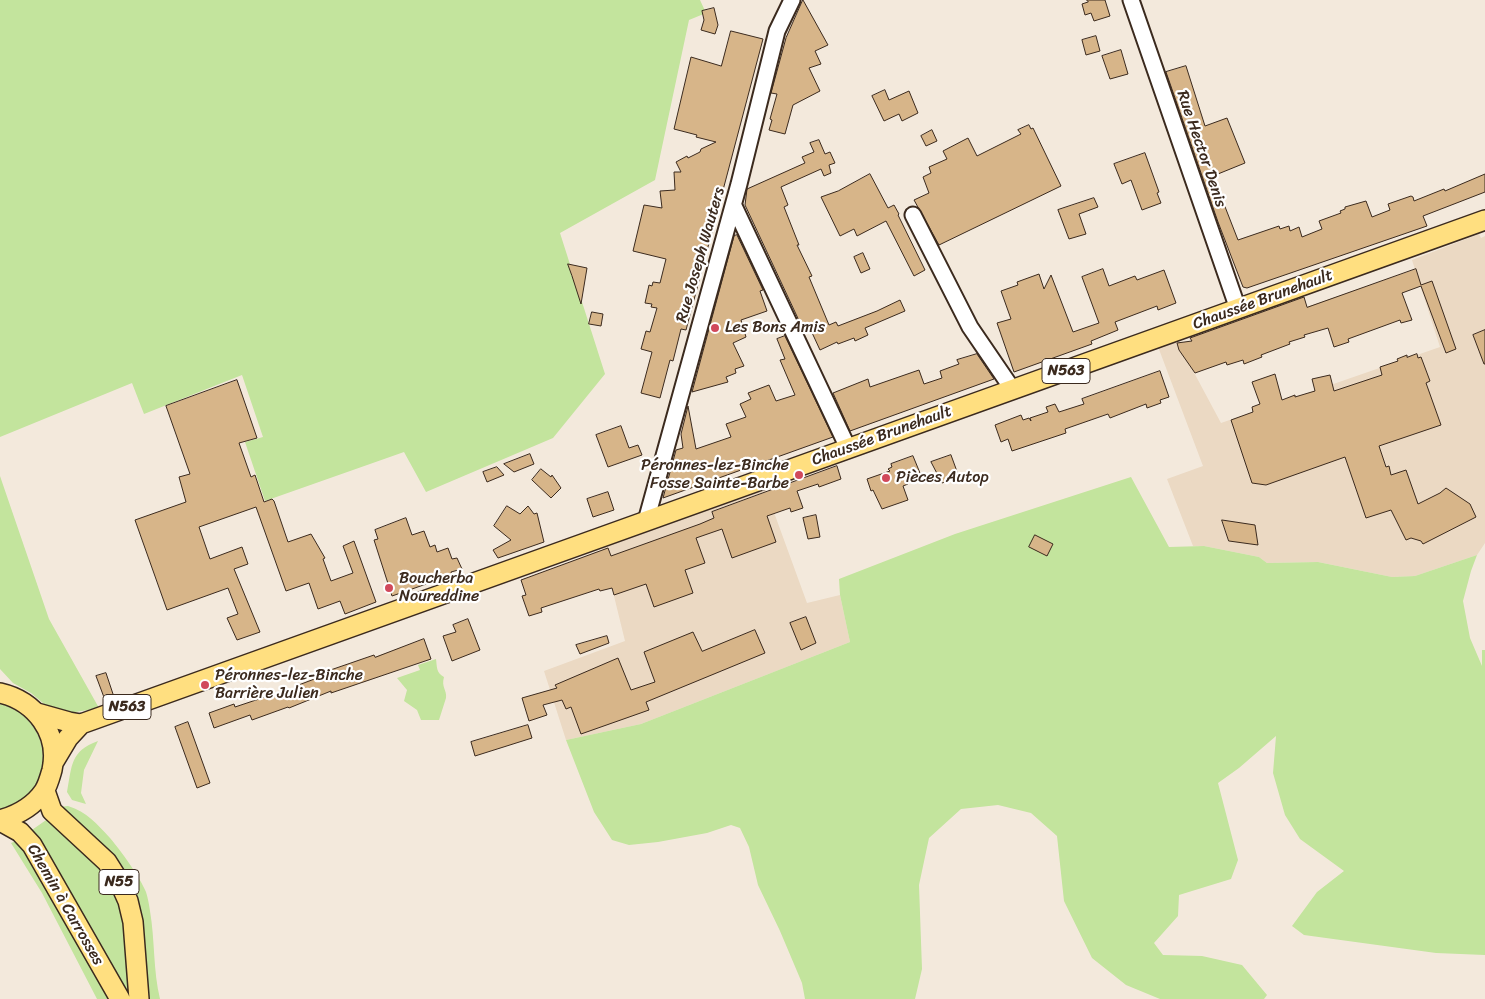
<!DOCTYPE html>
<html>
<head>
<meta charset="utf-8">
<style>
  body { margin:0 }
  canvas { display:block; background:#f3e9dc }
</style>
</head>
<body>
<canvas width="1485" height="999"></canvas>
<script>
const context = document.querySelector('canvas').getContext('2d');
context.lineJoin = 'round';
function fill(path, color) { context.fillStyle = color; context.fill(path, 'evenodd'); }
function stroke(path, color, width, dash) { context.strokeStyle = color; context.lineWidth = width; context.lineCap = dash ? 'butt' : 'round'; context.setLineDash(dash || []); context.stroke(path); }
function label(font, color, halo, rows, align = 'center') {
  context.font = font + ' Sriracha,sans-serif'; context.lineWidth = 4.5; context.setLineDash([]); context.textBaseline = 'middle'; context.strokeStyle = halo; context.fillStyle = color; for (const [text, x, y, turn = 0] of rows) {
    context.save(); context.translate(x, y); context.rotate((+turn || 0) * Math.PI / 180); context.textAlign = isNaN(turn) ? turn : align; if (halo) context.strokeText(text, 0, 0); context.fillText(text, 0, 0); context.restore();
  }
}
const built = new Path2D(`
  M1479,234L1481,238L1485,236V543L1477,555L1415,576L1392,577L1318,562L1267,563L1259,557L1204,546H1193L1167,479L1203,466L1157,344L1175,337L1221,423L1440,347L1412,260Z
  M764,485L807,603L840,595L850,642L641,724L566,740L544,671L625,641L601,543Z`);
const green = new Path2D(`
  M0,0H700L706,13L689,20L655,180L560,233L605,374L553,438L426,492L404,452L265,501L245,442L263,437L242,375L144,414L132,383L0,437Z
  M0,476L49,619L99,708L64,714L50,709L31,693L13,683L0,669Z
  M1131,477L1169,547L1204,546L1259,557L1267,563L1318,562L1392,577L1415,576L1477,555L1471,571L1463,601L1470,638L1482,666V650H1485V955L1436,953L1304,935L1292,926L1317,892L1344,871L1300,839L1285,815L1273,773L1276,736L1239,768L1218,783L1238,860L1231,879L1179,895L1178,916L1154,943L1163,955L1202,956L1242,965L1267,995L1264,999H1160L1126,985L1092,958L1064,901L1057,836L1031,813L998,805L961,809L929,838L919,885L922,969L915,999H805L802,983L780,931L758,885L749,847L740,828L731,825L707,833L658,842L629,845L612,840L594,812L566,740L641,724L850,642L840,595L839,579L955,534Z
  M436,659C437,666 436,673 444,677C441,687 447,690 446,698L439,720H421L417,710L404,701L407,690L397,678L420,670L418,665Z
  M0,704C44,714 60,773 21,801C15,806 8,808 0,810Z
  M98,741L84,770L81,793L86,804L72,800L67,792C72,766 70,751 98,741Z
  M68,806C87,812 97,824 110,838C121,851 140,877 146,892C148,898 149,905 150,911C155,940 153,971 160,999H144L135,907L59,807Z
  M49,818L108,873L127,913L134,999H124L29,832Z
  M16,841L27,852L110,999H97L42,893L11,843Z`);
const building = new Path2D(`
  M803,0L828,45L815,51L821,64L809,68L820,91L793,105L785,134L769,130L772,120L770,119L777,94L771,93L786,38Z
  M1087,0H1105L1110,16L1094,21L1091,13L1085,15L1082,4L1088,2Z
  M714,8L718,25L715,34L701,30L704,20L702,11Z
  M731,31L763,39L686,330L681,329L673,361L670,360L660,398L641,393L652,352L641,349L646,331L650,332L657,308L651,307L652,304L645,303L649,285L652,286L653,282L660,283L666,259L633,251L644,205L662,208L660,191L675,190L674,172H681L676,162L687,156L688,158L700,152L701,149L716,142L696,137L697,135L674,129L691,57L721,66Z
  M1096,36L1100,51L1086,55L1082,40Z
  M1121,50L1128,74L1110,79L1102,56Z
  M1186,66L1205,126L1227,118L1245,163L1213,176L1238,240L1279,226L1280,229L1289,226L1290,231L1299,227L1302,237L1322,229L1319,221L1341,213L1340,211L1345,209V207L1366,201L1372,217L1390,210L1388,204L1411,196L1413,197L1414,201L1444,189L1445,191L1485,174V192L1423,216L1427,226L1247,288L1243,287L1218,222L1166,72Z
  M885,90L889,100L909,91L918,113L902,121L899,114L884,121L872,96Z
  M1029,125L1031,129L1033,128L1061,186L939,245L914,200L929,193L923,177L931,173L929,167L947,159L943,151L968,138L977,156L1021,134L1018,130Z
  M932,130L937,141L926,146L921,136Z
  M819,140L825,154L830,152L835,163L829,165L831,173L824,176L821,169L781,187L788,205L784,207L799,245H797L812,276L809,277L829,325L836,322L838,326L877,311L900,300L905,311L865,328L868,335L855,341L854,338L838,344L837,342L820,350L808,324L802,327L745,205L747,189L805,163L802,157L814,152L810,143Z
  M1145,153L1159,192L1157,193L1161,203L1142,210L1131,180L1122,184L1114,164Z
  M870,174L888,208L894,205L899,214L898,215L925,270L914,276L886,221L857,236L854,229L840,236L821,197L838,191Z
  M1094,198L1098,207L1079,214L1086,234L1069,239L1058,210Z
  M737,235L763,290L760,291L767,311L741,320L746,337L733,343L744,366L735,369L736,373L726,377L728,382L692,392L734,236Z
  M863,253L870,269L861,273L854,257Z
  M568,264L587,268L581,304L572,276Z
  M1103,269L1109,286L1135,276L1137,280L1164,270L1176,303L1158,310L1157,306L1115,322L1118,330L1091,341L1092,344L1014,372L997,323L1011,319L1001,291L1018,285L1017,282L1039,274L1044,289L1051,275L1073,332L1099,323L1082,277Z
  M1416,269L1421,285L1432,281L1456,349L1446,353L1421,286L1402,293L1412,320L1401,323L1400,320L1348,339L1349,342L1334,347L1328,328L1304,335L1305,337L1289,342L1290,344L1261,355L1262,357L1244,364L1243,360L1227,365L1226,362L1195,373L1179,350L1177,343L1192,341L1190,338L1304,297L1307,307Z
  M592,312L603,314L601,326L589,324Z
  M1485,330V364H1484L1473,335Z
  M785,336L833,437L663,498L676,450L683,448L681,434L688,406L696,449L731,437L726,424L746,417L740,404L751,399L748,393L769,385L776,401L795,395L780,360L785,359L777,339Z
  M977,354L994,379L850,431L833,393L868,379L870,387L919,370L924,384L942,378L940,371L959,364L957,360Z
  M1417,354L1418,358L1421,357L1430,381L1426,383L1441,425L1379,446L1386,467L1389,466L1391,475L1406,470L1418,504L1440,493L1446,488L1470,504L1476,517L1423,544L1421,541L1411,538L1406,540L1391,510L1366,518L1345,457L1266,485L1252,483L1231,420L1253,412L1252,407L1260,404L1252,382L1275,374L1282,400L1295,395V397L1315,391L1312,379L1330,375L1334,391L1382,375L1380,367L1398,361L1397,359L1407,355V357Z
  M1160,371L1169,397L1160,400L1161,403L1147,408L1146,404L1110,418L1108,414L1065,429L1066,433L1012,451L1008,439L1001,442L995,425L1021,415L1023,420L1029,418L1031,421L1030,418L1048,412L1046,407L1055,404L1059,412L1084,404L1082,399Z
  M237,380L257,438L239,443L251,477L255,475L264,502L272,499L274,501L288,542L311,534L325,558L323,559L331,581L353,573L343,546L354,541L376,602L345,614L340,601L318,609L309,583L286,591L256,507L199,527L210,559L242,547L248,564L234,569L260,632L237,640L227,618L238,614L228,588L167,610L135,520L186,502L179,477L190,474L166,406Z
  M621,426L629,448L638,445L642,455L608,467L596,435Z
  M530,454L534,464L514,472L504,464Z
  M951,455L959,477L942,483L931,462Z
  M913,456L920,473L906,479L908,484L903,486L908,500L882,509L873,490L871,491L867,479L890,471L888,469L892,467L891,464Z
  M837,466L841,479L819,487L818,484L797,491L803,508L791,512L790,508L767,516L776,542L732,558L722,529L696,538L705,563L685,570L693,593L654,607L646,584L614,595L612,588L600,591L599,589L541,608L542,612L529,616L522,596L526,595L521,580L608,548L611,556L700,524L714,518L712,512Z
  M497,467L504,475L487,482L483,472Z
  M541,469L551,477L552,475L561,488L551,498L532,480Z
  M608,492L614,510L593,517L587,499Z
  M507,506L520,514L528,506L534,514L537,513L544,542L498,558L493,550L511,540L494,526Z
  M816,515L820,537L808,539L803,518Z
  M406,518L412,535L424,531L430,547L435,545L437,552L448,548L452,559L457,558L462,569L451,572L452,575L392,596L374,540L378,539L375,530Z
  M1222,520L1255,525L1258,545L1229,541Z
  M1035,535L1053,544L1047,556L1029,547Z
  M806,617L816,643L801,650L790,623Z
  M468,619L480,650L452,661L443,636L456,632L453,625Z
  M755,630L765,653L646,702L649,710L581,734L571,707L566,709L562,700L543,705L547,715L529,721L522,698L557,688L555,685L618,658L631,690L655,682L644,652L693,632L702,651Z
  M607,636L609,643L580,654L576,645Z
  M424,639L431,659L331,693V691L289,708L288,707L252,720L250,715L214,728L209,713L234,704L235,707L271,695L272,697L297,689L296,686L317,678L316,675L374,655L375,657Z
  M106,673L114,697L105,700L96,676Z
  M188,722L210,783L197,788L175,727Z
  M528,725L532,738L475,756L471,742Z`);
const minor = new Path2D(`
  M1131,0L1238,309
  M734,206L848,448
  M913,215L970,327L1013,390
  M646,521L739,184L777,31L792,0`);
const major = new Path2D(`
  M0,693C35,701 60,733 52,770C50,777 48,785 44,791C33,807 18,815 0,820
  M37,713L69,722L81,724L1485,220
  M53,763L68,738L81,724
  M45,791L52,811L107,862L119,881L128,901L133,922L139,999
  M0,821L20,832L32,845L120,999`);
const markers = [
  [715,328,5,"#d1495b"],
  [799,475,5,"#d1495b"],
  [886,478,5,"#d1495b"],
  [389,588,5,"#d1495b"],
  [205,685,5,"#d1495b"]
];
const shields = [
  [1066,371,48],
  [127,707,48],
  [119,882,40]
];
const shieldNames = [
  ["N563",1066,371],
  ["N563",127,707],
  ["N55",119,882]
];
const streetNames = [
  ["Rue Hector Denis",1201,149,71],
  ["Rue Joseph Wauters",701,255,-74],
  ["Chaussée Brunehault",1263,300,-20],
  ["Chaussée Brunehault",882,436,-20],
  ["Chemin à Carrosses",65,905,60]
];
const poiNames = [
  ["Les Bons Amis",725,328],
  ["Péronnes-lez-Binche",789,466,"right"],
  ["Fosse Sainte-Barbe",789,484,"right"],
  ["Pièces Autop",896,478],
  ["Boucherba",399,579],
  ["Noureddine",399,597],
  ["Péronnes-lez-Binche",215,676],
  ["Barrière Julien",215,694]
];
fill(built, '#ebd9c3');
fill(green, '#c3e49d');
fill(building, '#d7b589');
stroke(building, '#3b2a1e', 1);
stroke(minor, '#3b2a1e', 19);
stroke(major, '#3b2a1e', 22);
stroke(minor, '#fff', 15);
stroke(major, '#ffdf80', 19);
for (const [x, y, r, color] of markers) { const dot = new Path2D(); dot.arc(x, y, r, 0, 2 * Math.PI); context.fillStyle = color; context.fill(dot); stroke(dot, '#fff', 2); }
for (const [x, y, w] of shields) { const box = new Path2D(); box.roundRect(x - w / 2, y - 12.5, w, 25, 4); context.fillStyle = '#fff'; context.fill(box); stroke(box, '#3b2a1e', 1); }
label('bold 15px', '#3b2a1e', null, shieldNames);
label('16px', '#3b2a1e', '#fff', streetNames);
label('16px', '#3b2a1e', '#fff', poiNames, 'left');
</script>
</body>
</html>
